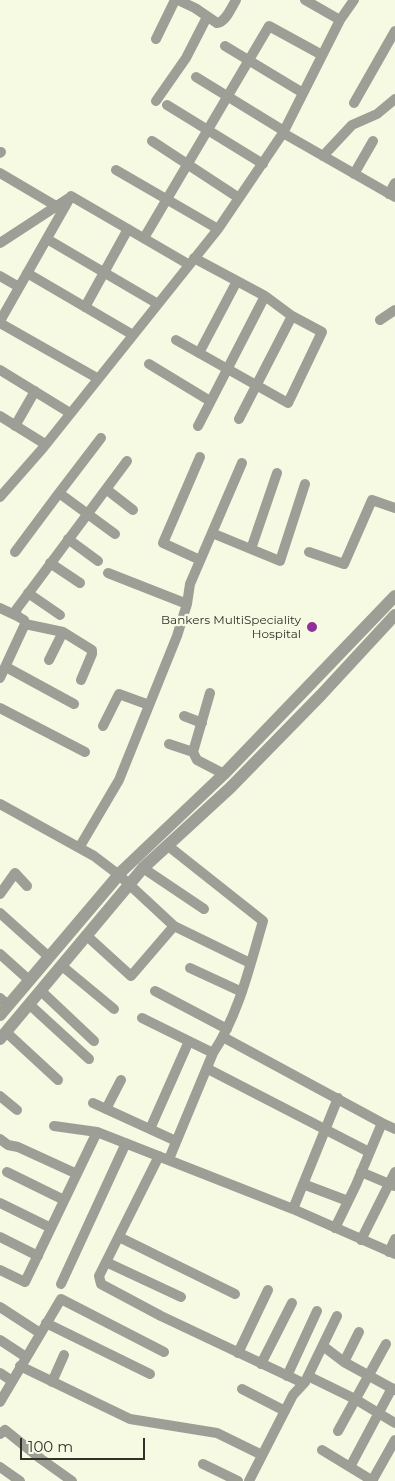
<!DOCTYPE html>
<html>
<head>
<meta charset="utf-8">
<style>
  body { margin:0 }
  #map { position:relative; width:395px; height:1481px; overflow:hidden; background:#f6fae3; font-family:Montserrat,sans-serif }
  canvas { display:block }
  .scale { position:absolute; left:20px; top:1438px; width:125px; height:22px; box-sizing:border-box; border:2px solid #303129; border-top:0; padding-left:6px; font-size:15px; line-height:18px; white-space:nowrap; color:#303129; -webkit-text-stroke:4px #f6fae3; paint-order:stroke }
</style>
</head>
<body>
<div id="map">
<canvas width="395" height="1481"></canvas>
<div class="scale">100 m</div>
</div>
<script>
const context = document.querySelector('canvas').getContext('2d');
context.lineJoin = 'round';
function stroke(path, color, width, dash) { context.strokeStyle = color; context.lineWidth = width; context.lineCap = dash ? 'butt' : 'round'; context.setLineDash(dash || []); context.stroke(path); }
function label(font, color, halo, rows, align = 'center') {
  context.font = font + ' Montserrat,sans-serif'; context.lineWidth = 4.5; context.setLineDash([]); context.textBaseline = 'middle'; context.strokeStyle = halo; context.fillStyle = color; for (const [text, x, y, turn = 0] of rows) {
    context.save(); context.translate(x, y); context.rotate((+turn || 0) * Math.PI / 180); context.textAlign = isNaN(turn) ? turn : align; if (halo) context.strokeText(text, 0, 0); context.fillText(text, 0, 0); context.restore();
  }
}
const minor = new Path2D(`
  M178,0L195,8L217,23C226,22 231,8 236,0
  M305,0L340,20
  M156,39L175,0
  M225,46L303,93
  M196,77L284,131
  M156,101L186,58L207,17
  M354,103L395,31
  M167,105L263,164
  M283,133L395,197
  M152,141L239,198
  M0,153L1,152
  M323,156L352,125L377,114L395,99
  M116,170L218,229
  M0,173L56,206
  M354,174L373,141
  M389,194L395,183
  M144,238L269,26L322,55
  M47,239L158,304
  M0,243L69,198
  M27,273L133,335
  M0,276L19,287
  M85,307L128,229
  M380,320L395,310
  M0,321L71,196L188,264
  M0,323L97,378
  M176,340L288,403L322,332L292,316L265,296L194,258
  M199,353L237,281
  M149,364L210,401
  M0,370L70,413
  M0,416L45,444
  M239,419L292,316
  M15,426L35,391
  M198,426L265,296
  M200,457L163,543L200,560
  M106,489L133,510
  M59,493L101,438
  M0,497L43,448L218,229L283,133L340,20L354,0
  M212,533L280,561L305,484
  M68,539L98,561
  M251,549L277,473
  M15,552L59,493L115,534
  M309,552L344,564L372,500L395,508
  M50,563L80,583
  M28,593L60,615
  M187,604L190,584L242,463
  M0,608L17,616
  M25,624L63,632L49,660
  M63,632L92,650V654L81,680
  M6,667L74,704
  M0,678L25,624L24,620L17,616L16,610L127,461
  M210,693L193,752L197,760L224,774
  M0,708L85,752
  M184,716L202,723
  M103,726L119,694L149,705
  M169,744L193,752
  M0,804L94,856L119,875L174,926L250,963
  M167,845L263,921C250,965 239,1014 213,1053
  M79,848L119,780L177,636L187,604L108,573
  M143,868L204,909
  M0,894L15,873L27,886
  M0,913L49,957
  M87,936L131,976L174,926
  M0,954L29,980
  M62,966L114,1009
  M190,968L242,992
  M41,991L94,1041
  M155,991L227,1029
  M0,998L8,1005
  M30,1005L89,1059
  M142,1018L213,1053L169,1159
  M6,1032L58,1080
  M223,1037L382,1123L356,1185L335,1228
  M208,1069L369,1152
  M0,1096L17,1110
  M93,1103L176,1141
  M106,1109L121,1080
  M382,1123L395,1129
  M54,1126L97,1132L293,1209L395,1254
  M150,1129L189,1041
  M0,1139L8,1145L18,1147L77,1174
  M159,1156L99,1276L101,1284L161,1316L303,1383
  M7,1172L64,1200
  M361,1172L394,1186
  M303,1184L348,1201
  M0,1203L51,1228
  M293,1209L338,1098
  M0,1237L38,1256
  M119,1237L235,1294
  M361,1240L395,1172
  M389,1252L395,1239
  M106,1262L181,1297
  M0,1270L25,1282L97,1132
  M61,1284L126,1143
  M0,1307L40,1333
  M46,1323L150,1374
  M0,1340L26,1357
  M323,1346L344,1362L395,1390
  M238,1353L268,1290
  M344,1362L359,1332
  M261,1364L292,1303
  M20,1366L130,1419L217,1433L262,1455
  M0,1373L12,1381
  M287,1376L317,1311
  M308,1376L355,1399L395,1423
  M52,1382L64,1355
  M242,1389L285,1411
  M0,1402L61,1299L164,1352
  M338,1431L386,1344
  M0,1434L5,1430L41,1459L72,1481
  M322,1450L373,1481
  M203,1464L238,1481
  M0,1467L20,1481
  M350,1467L392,1388
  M249,1481L293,1395L305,1382L337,1316
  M372,1481L395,1440`);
const tertiary = new Path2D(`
  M0,1015L122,871L224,774L395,596
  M0,1039L143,868L230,788L321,695L395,615`);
const markers = [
  [312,627,6,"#903098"]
];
const poiNames = [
  ["Bankers MultiSpeciality",301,620],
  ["Hospital",301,634]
];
stroke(minor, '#9d9f96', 10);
stroke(tertiary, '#9d9f96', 12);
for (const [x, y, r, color] of markers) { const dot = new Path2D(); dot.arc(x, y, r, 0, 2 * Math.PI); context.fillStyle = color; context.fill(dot); stroke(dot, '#f6fae3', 2); }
label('12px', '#303129', '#f6fae3', poiNames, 'right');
</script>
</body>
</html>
